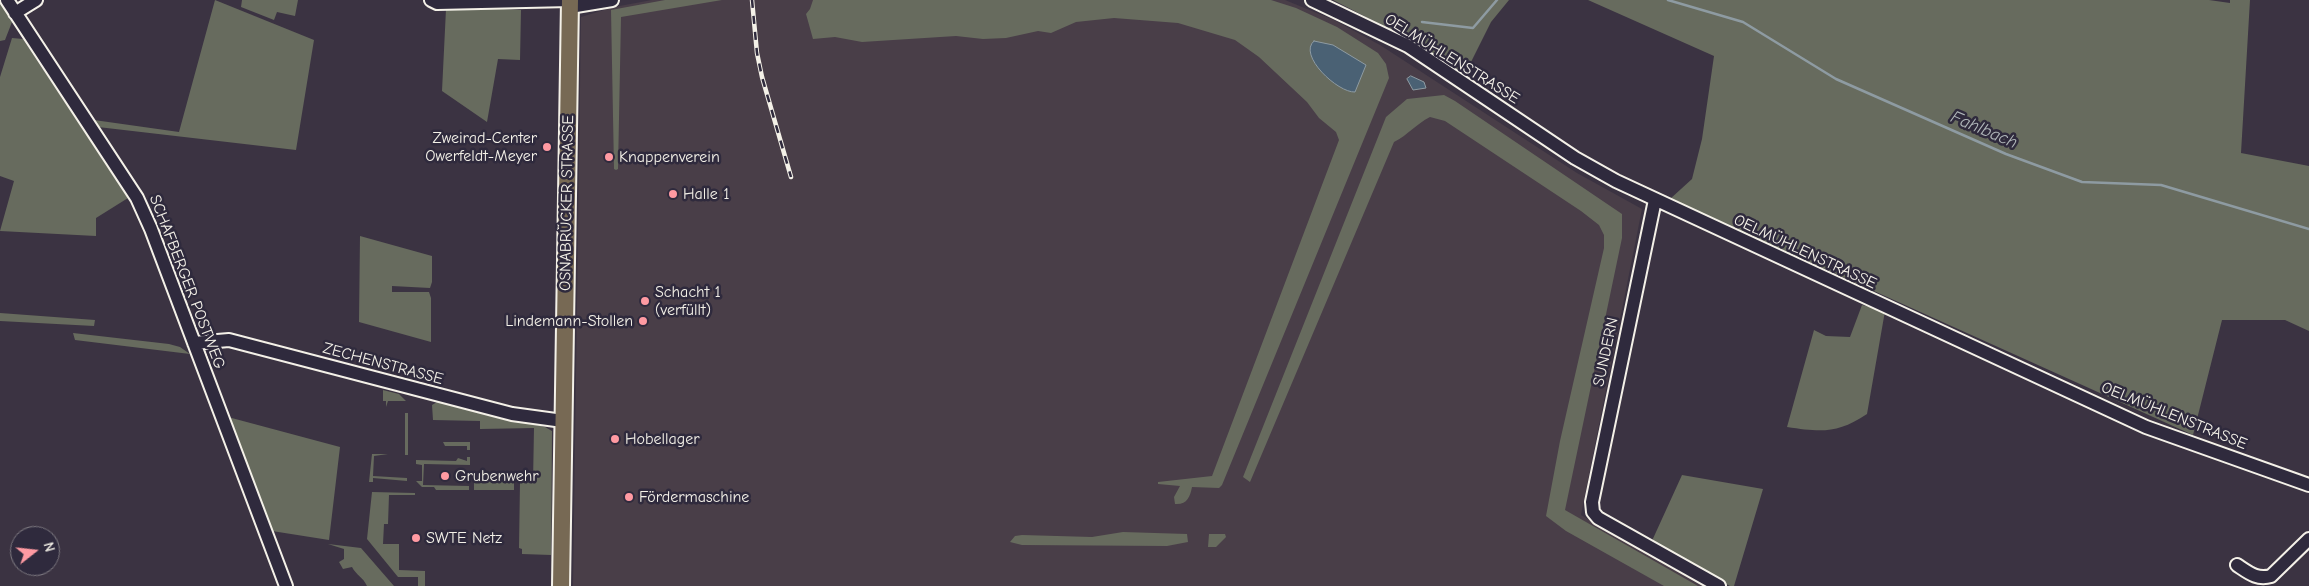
<!DOCTYPE html>
<html>
<head>
<meta charset="utf-8">
<style>
  body { margin:0 }
  #map { position:relative; width:2309px; height:586px; overflow:hidden; background:#3b3342; font-family:"Comic Neue",sans-serif }
  canvas { display:block }
  .north { position:absolute; left:10px; top:526px; width:50px; height:50px; box-sizing:border-box; background:#2f2a3d; border:1px solid #7e7a81; border-radius:50%; rotate:74deg; font-size:14px; font-weight:700; line-height:20px; text-align:center; color:#f4f1e8 }
  .north::after { content:''; display:block; margin:auto; width:18px; height:22px; background:#ff9aa2; clip-path:polygon(50% 0,100% 100%,50% 72%,0 100%) }
</style>
</head>
<body>
<div id="map">
<canvas width="2309" height="586"></canvas>
<div class="north">N</div>
</div>
<script>
const context = document.querySelector('canvas').getContext('2d');
context.lineJoin = 'round';
function fill(path, color) { context.fillStyle = color; context.fill(path, 'evenodd'); }
function stroke(path, color, width, dash) { context.strokeStyle = color; context.lineWidth = width; context.lineCap = dash ? 'butt' : 'round'; context.setLineDash(dash || []); context.stroke(path); }
function label(font, color, halo, rows, align = 'center') {
  context.font = font + ' "Comic Neue",sans-serif'; context.lineWidth = 5; context.setLineDash([]); context.textBaseline = 'middle'; context.strokeStyle = halo; context.fillStyle = color; for (const [text, x, y, turn = 0] of rows) {
    context.save(); context.translate(x, y); context.rotate((+turn || 0) * Math.PI / 180); context.textAlign = isNaN(turn) ? turn : align; if (halo) context.strokeText(text, 0, 0); context.fillText(text, 0, 0); context.restore();
  }
}
const built = new Path2D(`
  M652,0H1285L1334,20L1380,45L1577,173L1642,209L1581,515L1707,586H573L581,17L614,7Z`);
const green = new Path2D(`
  M215,0L314,40L296,150L98,127L94,120L179,132Z
  M242,0H298L295,16L277,12L274,20L241,7Z
  M665,0H722L621,17L618,169L616,170L614,169L611,10Z
  M813,0H1271L1296,8L1337,27L1378,53L1386,64L1389,78L1222,485L1219,488L1192,487C1190,497 1187,505 1175,504L1174,497L1180,486L1158,484V482L1212,476L1339,140L1336,132L1319,118L1307,102L1259,57L1235,40L1178,23L1114,18L1076,22L1051,33L1038,31L1006,38L983,39L956,36L862,42L835,37L813,39L806,14L810,9Z
  M1333,0H1509L1491,22L1465,74L1413,41Z
  M1588,0H2209L2230,3V0H2250L2241,153L2309,166V331L2285,320H2222L2193,435L1670,199L1692,179L1702,139L1714,56Z
  M0,1L12,22L5,40L0,41Z
  M457,6L521,10L520,60L498,59L487,122L442,91L446,9Z
  M12,38L23,39L128,198L96,218V236L0,231L14,181L0,176V77Z
  M1444,95L1455,101L1622,214V238L1565,510L1698,586H1664L1566,531L1546,516L1560,441L1604,248V235L1599,225L1581,211L1445,121L1430,117C1416,124 1408,135 1394,142L1250,482L1243,477L1386,117L1407,99Z
  M360,236L432,256V282L430,288L392,286V292H429L431,298V342L359,322Z
  M1862,305L1885,311L1867,414C1837,434 1821,432 1787,427L1814,330L1826,336L1850,337Z
  M0,313L95,320L94,326L0,321Z
  M73,333L169,344L180,347L190,354L75,340Z
  M383,390L399,394L406,401H388L386,407V401H383Z
  M437,402L545,427L552,431L551,586V555L522,554V549L519,548L520,482H533L534,428L480,429V421L433,420L432,405Z
  M405,413H408V455H405Z
  M228,417L340,447L329,540L272,531Z
  M443,442H470V450H467V446H445Z
  M372,454H388L374,456L373,476L407,478V481L373,478V482H369Z
  M467,457H470V465L424,464L423,485L469,486V490H436L434,487H422L416,481H422V465L416,464V460L456,461L458,458L467,461Z
  M1682,475L1763,489L1734,586H1730L1651,543Z
  M474,478H514V490H474Z
  M372,492L415,493V495H389L388,524H384L383,544H399V570L425,571V586H418V577H398L367,539Z
  M1123,532L1187,534L1188,542L1167,546L1022,545L1010,542L1015,536L1022,535L1092,537Z
  M1209,534H1225L1226,537L1216,547H1208Z
  M328,544L361,548L394,586H367C363,577 356,575 352,567L343,569L339,562L344,559V549Z`);
const water = new Path2D(`
  M1314,41L1333,45L1366,65L1355,92C1338,93 1297,55 1314,41Z
  M1411,76L1424,82L1426,88L1413,90L1407,79Z`);
const stream = new Path2D(`
  M1668,0L1743,22L1836,79L2006,154L2082,182L2161,185L2309,229
  M1422,22L1473,28L1497,0`);
const minor = new Path2D(`
  M7,0L137,198L151,229L286,586
  M431,0L437,3L570,0
  M1312,0L1408,46L1575,158L1616,181L2146,427L2309,485
  M570,7L612,0
  M15,13L36,0
  M1655,200L1592,502L1593,512L1598,518L1719,586
  M194,343L229,340L512,414L563,421
  M2237,565C2249,573 2257,580 2271,576L2309,539`);
const major = new Path2D(`
  M561,586L570,0`);
const rail = new Path2D(`
  M752,0L757,53L762,77L791,177`);
const markers = [
  [547,147,5,"#ff9aa2"],
  [609,157,5,"#ff9aa2"],
  [673,194,5,"#ff9aa2"],
  [645,301,5,"#ff9aa2"],
  [643,321,5,"#ff9aa2"],
  [615,439,5,"#ff9aa2"],
  [445,476,5,"#ff9aa2"],
  [629,497,5,"#ff9aa2"],
  [416,538,5,"#ff9aa2"]
];
const streetNames = [
  ["OELMÜHLENSTRASSE",1452,59,32],
  ["OSNABRÜCKER STRASSE",567,203,-89],
  ["OELMÜHLENSTRASSE",1805,252,25],
  ["SCHAFBERGER POSTWEG",187,282,69],
  ["SUNDERN",1606,352,-78],
  ["ZECHENSTRASSE",383,364,15],
  ["OELMÜHLENSTRASSE",2174,416,22]
];
const poiNames = [
  ["Zweirad-Center",537,138,"right"],
  ["Owerfeldt-Meyer",537,156,"right"],
  ["Knappenverein",619,157],
  ["Halle 1",683,194],
  ["Schacht 1",655,292],
  ["(verfüllt)",655,310],
  ["Lindemann-Stollen",633,321,"right"],
  ["Hobellager",625,439],
  ["Grubenwehr",455,476],
  ["Fördermaschine",639,497],
  ["SWTE Netz",426,538]
];
const waterNames = [
  ["Fahlbach",1984,130,23]
];
fill(built, '#493e48');
fill(green, '#676b5e');
fill(water, '#4a6174');
stroke(water, '#8e9ba2', 1);
stroke(stream, '#8e9ba2', 2.5);
stroke(minor, '#f4f1e8', 16);
stroke(major, '#f4f1e8', 20);
stroke(minor, '#2f2a3d', 12);
stroke(major, '#776954', 16);
stroke(rail, '#f4f1e8', 4.5);
stroke(rail, '#2f2a3d', 2.5, [8]);
for (const [x, y, r, color] of markers) { const dot = new Path2D(); dot.arc(x, y, r, 0, 2 * Math.PI); context.fillStyle = color; context.fill(dot); stroke(dot, '#2f2a3d', 2); }
label('16px', '#f4f1e8', '#2f2a3d', streetNames);
label('16px', '#f4f1e8', '#2f2a3d', poiNames, 'left');
label('italic 18px', '#b0b7ba', '#2f2a3d', waterNames);
</script>
</body>
</html>
